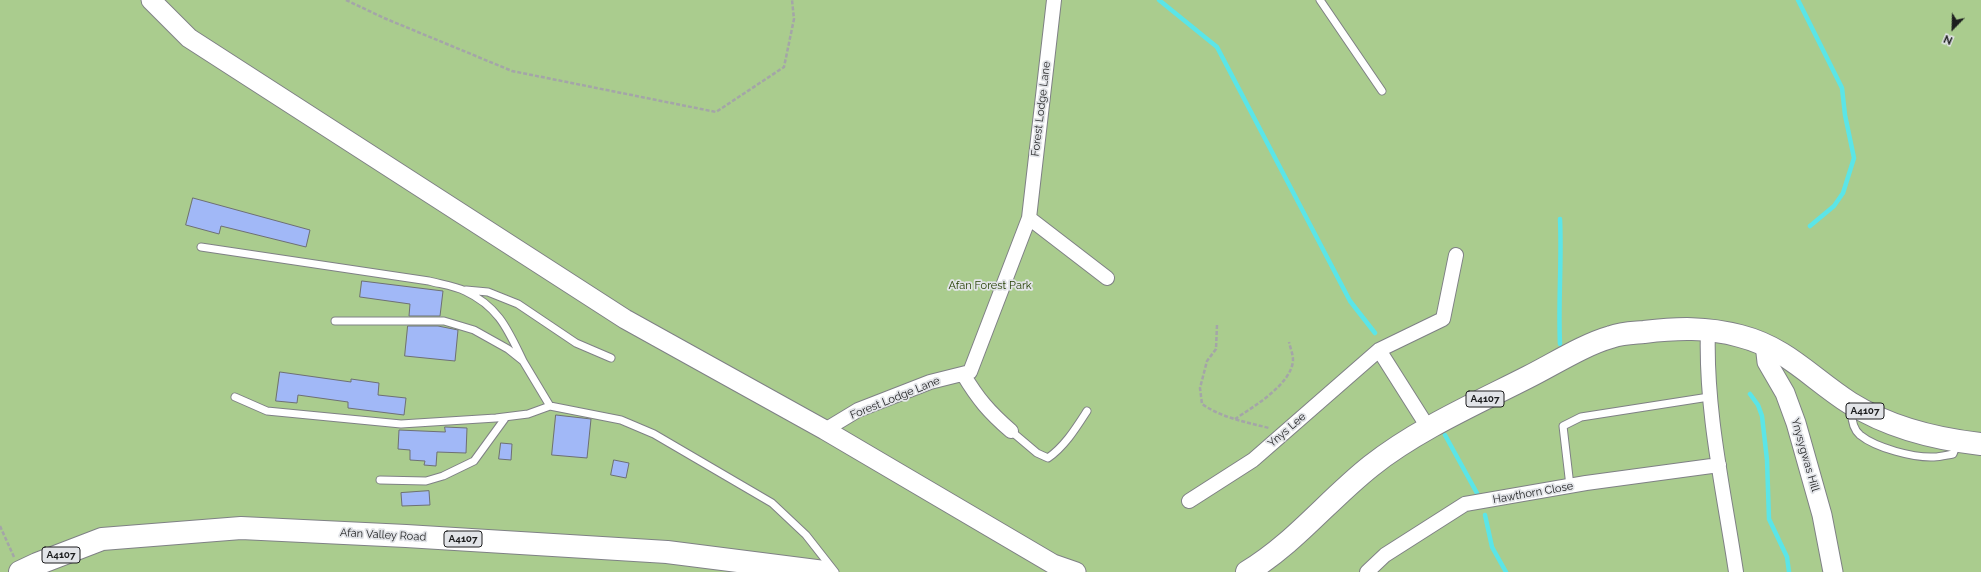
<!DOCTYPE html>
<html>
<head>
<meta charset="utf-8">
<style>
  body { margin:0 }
  #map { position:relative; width:1981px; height:572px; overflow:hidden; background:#e2e4e8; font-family:Raleway,sans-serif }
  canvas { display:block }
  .north { position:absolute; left:1933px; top:8px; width:40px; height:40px; -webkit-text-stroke:3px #e2e4e8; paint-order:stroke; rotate:203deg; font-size:11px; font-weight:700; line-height:16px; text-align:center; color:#1c1d1e }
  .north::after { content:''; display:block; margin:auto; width:14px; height:18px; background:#1c1d1e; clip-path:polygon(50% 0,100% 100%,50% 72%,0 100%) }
</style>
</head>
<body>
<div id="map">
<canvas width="1981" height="572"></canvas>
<div class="north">N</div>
</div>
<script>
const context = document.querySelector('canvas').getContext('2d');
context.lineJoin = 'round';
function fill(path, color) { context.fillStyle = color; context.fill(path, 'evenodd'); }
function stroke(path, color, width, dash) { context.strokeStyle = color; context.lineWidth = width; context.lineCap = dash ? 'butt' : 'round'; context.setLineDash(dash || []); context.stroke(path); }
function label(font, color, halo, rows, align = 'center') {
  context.font = font + ' Raleway,sans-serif'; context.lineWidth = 3.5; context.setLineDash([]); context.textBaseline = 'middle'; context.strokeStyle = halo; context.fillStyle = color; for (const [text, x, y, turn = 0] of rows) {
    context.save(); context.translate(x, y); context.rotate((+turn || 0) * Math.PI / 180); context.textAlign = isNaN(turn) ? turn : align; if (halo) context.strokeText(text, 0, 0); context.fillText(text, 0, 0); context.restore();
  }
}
const green = new Path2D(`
  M0,0H1981V572H0Z`);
const stream = new Path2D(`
  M1159,0L1217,47L1350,301L1375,333
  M1798,0L1842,88L1845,115L1854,158L1843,193L1834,206L1810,226
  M1560,344C1558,302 1562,261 1560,219
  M1750,394L1758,405L1762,416L1767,460L1769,519L1787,557L1789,572
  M1445,435L1478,495
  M1485,515L1492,547L1506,572`);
const building = new Path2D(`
  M193,198L310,230L306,247L221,226L219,234L186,225Z
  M362,281L443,291L440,316H409L410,304L360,297Z
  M408,326H438L458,330L455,361L405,356Z
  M280,372L351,382V379L379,383L378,395L406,398L404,415L348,408V402L298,395L297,403L276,401Z
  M556,415L591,419L587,458L552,455Z
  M445,427L467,428L466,453L437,452L436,466L424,465L425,461L410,460V450L398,449L399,430L445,432Z
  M501,443L512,444L511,460L499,459Z
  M614,460L629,463L626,478L611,475Z
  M429,491L430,505L402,506L401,493Z`);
const path = new Path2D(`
  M346,0L384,18L512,71L716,112L784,67L794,19L792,0
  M1217,325L1216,349L1207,361L1200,388L1202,404C1222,418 1246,422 1269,428
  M1235,419C1253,407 1292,384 1293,360C1293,354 1290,347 1289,342
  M0,526L14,557`);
const lane = new Path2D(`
  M1320,0L1382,91
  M201,247L429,281C440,284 455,286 465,291C499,307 508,330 523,361
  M466,290L488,292L518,304L576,343L611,358
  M335,321H444L474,330L508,349L523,361L550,406
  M235,397L267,411L401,424L496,418L528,414L550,406L621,420L654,434L772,503L806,535L835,572
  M1852,406C1851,417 1852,428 1860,435C1876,448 1914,458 1934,457C1940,457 1947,455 1953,454L1957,444
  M1011,431L1037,453L1048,458C1065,446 1076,428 1087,411
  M380,480L426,481L443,476L474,461L506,417
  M1570,486L1563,426L1581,417L1709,397`);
const street = new Path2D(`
  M1029,218L1107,278
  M1708,329C1705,410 1724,492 1736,572
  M1379,350L1429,429
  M963,374C978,399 989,412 1011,431
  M825,430L858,410L930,382L970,372L1029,218L1054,0
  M1189,501L1253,460L1379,350L1443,319L1456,255
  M1367,572L1385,555L1465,504L1586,483L1719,465`);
const secondary = new Path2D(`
  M151,0L189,38L625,319L825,430L1053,564L1076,572
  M1765,344L1767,362L1785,393L1796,423L1822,515L1833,572`);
const primary = new Path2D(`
  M20,572L37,564L102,539L241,528L406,536L667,552L824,572
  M1247,572C1294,544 1328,500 1371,466C1416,430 1477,403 1528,377C1554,364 1583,345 1611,337C1622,333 1633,333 1644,332C1678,328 1706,327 1740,336C1787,348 1811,378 1850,403C1890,428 1935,439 1981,444`);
const shields = [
  [1485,399,38],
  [1865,411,38],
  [463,539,38],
  [61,555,38]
];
const shieldNames = [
  ["A4107",1485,399],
  ["A4107",1865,411],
  ["A4107",463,539],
  ["A4107",61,555]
];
const streetNames = [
  ["Forest Lodge Lane",1041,109,-83],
  ["Forest Lodge Lane",895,398,-22],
  ["Ynys Lee",1287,430,-41],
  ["Ynysygwas Hill",1805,455,74],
  ["Hawthorn Close",1533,493,-10],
  ["Afan Valley Road",383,535,3]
];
const parkNames = [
  ["Afan Forest Park",990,286]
];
fill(green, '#aacc8e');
stroke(stream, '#5be5e7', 4.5);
fill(building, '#a1b8f7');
stroke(building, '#6e7074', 1);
stroke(lane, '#7f8185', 9);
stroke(street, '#7f8185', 16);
stroke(secondary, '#7f8185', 21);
stroke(primary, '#7f8185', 24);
stroke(path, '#a4a5a8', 2.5, [4, 2]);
stroke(lane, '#fff', 7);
stroke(street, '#fff', 14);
stroke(secondary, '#fff', 19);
stroke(primary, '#fff', 22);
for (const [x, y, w] of shields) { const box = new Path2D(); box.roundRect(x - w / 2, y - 8, w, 16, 3); context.fillStyle = '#e2e4e8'; context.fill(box); stroke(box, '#1c1d1e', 1); }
label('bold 10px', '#1c1d1e', null, shieldNames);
label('11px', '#1c1d1e', '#e2e4e8', streetNames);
label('11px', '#264004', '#e2e4e8', parkNames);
</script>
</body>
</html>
